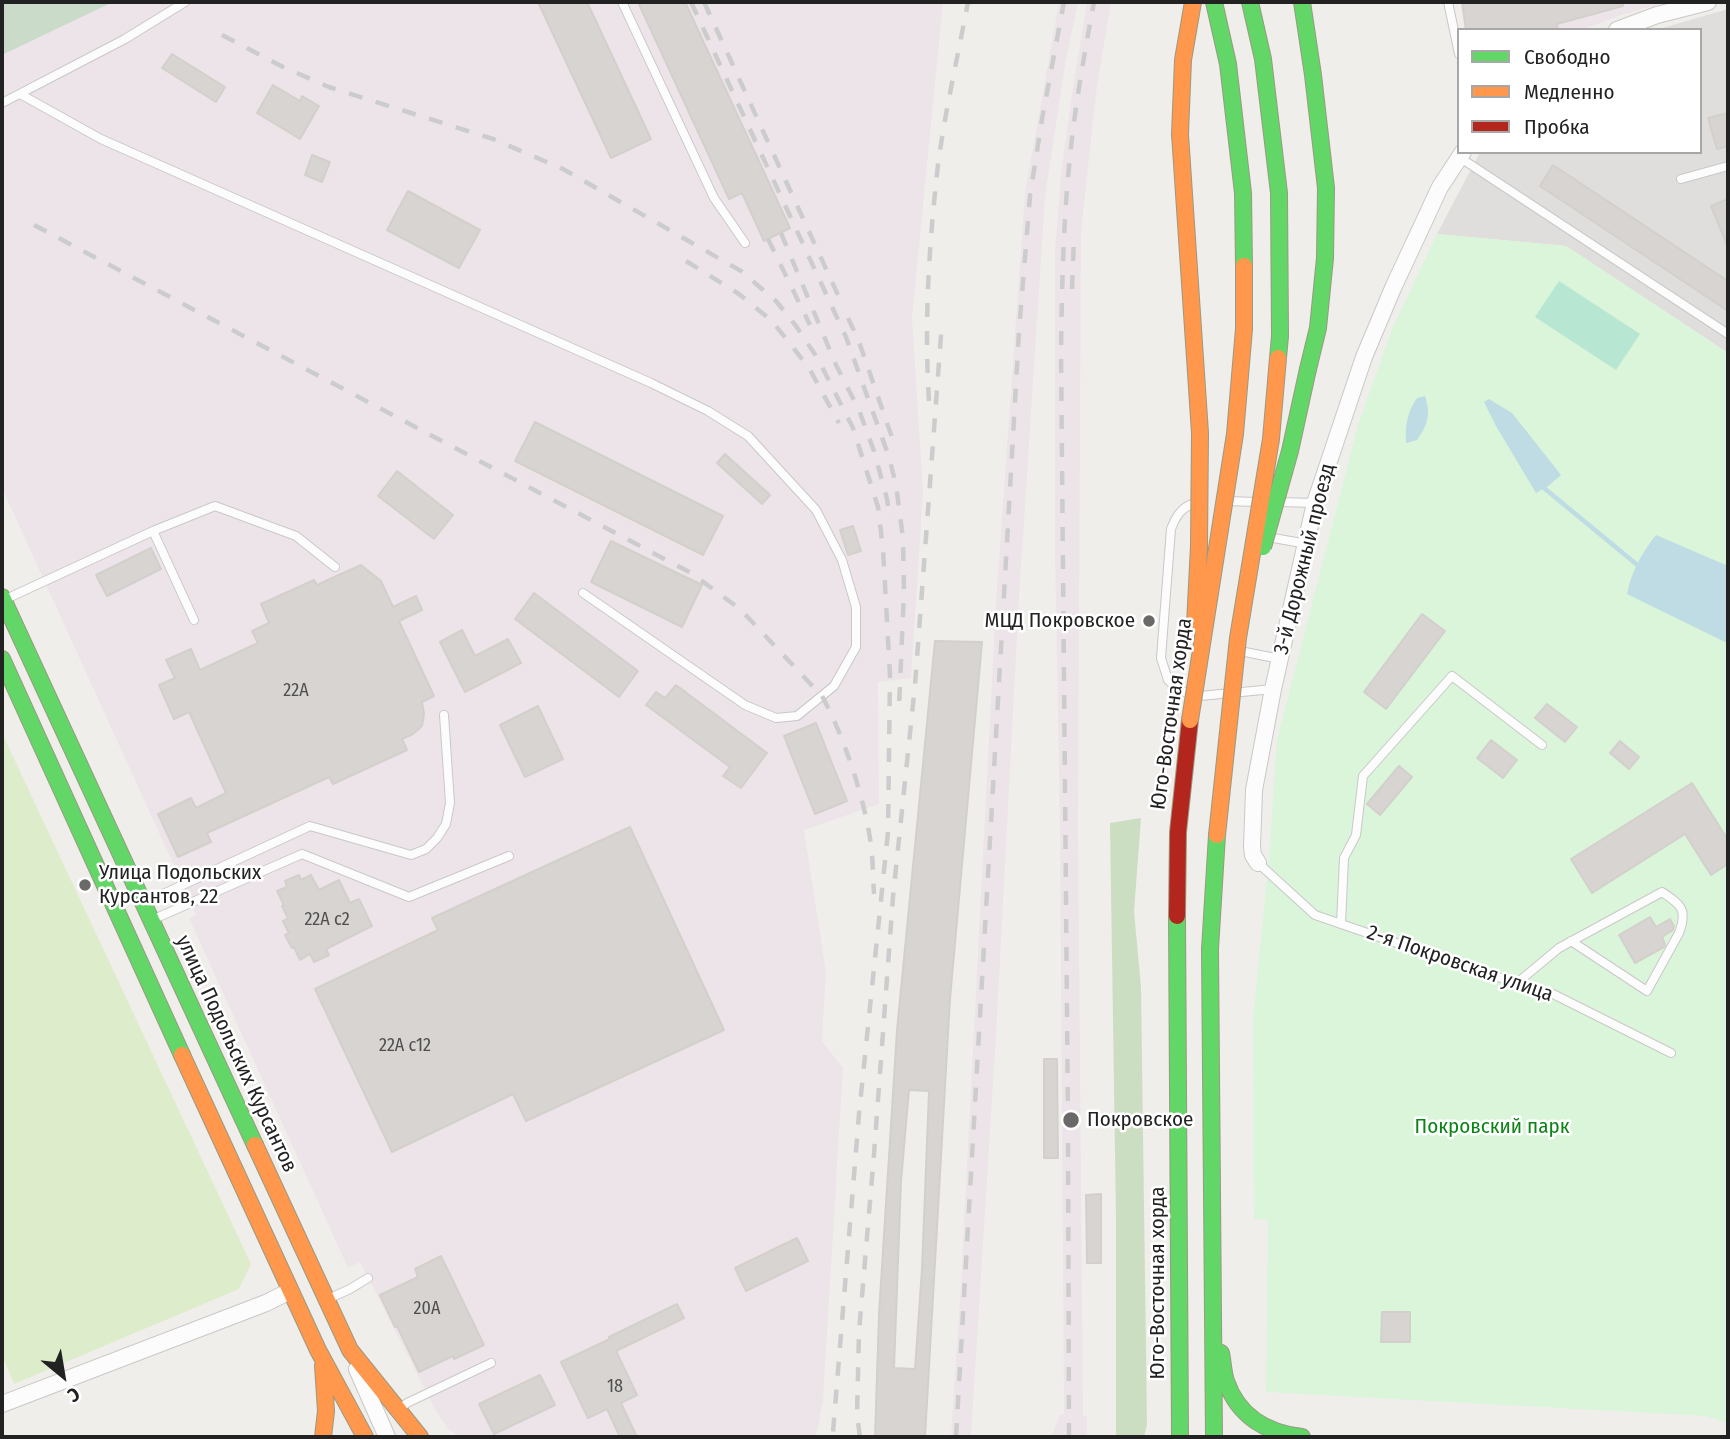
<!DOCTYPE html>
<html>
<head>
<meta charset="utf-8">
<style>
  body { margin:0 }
  #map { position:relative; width:1730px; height:1439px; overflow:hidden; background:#f0eeeb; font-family:"Fira Sans Condensed",sans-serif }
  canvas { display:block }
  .frame { position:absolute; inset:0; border:4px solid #222; pointer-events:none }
  .legend { position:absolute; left:1457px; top:28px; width:245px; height:126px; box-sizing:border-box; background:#fff; border:2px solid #a7a7a7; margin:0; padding:9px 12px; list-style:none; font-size:21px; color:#222 }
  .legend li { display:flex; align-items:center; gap:14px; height:35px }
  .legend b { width:35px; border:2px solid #a7a7a7 }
  .north { position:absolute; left:28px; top:1341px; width:70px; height:70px; -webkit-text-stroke:5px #fff; paint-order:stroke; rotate:150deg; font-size:19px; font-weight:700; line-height:28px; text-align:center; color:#222 }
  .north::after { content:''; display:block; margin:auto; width:24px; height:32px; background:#222; clip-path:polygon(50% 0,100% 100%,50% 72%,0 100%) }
</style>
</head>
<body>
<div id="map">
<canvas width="1730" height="1439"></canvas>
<div class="frame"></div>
<ul class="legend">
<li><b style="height:9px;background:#63d668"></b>Свободно</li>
<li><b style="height:9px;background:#ff974d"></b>Медленно</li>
<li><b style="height:9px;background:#b3261e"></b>Пробка</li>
</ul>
<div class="north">С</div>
</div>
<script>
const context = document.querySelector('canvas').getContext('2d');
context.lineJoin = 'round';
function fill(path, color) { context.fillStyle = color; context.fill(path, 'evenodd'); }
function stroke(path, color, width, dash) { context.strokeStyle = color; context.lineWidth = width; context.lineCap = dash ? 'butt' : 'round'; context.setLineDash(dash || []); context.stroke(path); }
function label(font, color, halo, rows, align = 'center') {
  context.font = font + ' "Fira Sans Condensed",sans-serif'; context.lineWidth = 5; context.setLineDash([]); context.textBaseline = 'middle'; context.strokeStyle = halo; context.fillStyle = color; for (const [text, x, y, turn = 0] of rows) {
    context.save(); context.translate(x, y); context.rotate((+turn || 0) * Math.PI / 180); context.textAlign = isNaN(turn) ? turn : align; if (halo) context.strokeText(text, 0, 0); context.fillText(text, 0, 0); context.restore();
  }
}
const residential = new Path2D(`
  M1728,9V353L1566,246L1437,234L1480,152H1700V30H1656Z`);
const industrial = new Path2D(`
  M113,2H943L912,318L923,491L911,678L878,682L879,804L804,830L826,972L822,1041L843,1068L823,1400L816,1437H460L448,1429L436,1411L360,1262L348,1268L189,918L196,915L186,892L2,488V55Z
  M1059,2H1078L1065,65L1045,197L1019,598L997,1017L971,1437H951L961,1282L996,602L1025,193Z
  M1087,2H1111L1097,86L1081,231L1078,825L1083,1415L1087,1416V1437H1051L1060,1415H1064L1060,823L1055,554V249L1062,165L1072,94Z
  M1462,2H1666L1624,14L1581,30H1465Z`);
const grass = new Path2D(`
  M2,733L251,1264L239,1289L14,1384L2,1355Z`);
const forest = new Path2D(`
  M1141,818L1134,911L1141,987L1147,1425L1144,1437H1116V1219L1110,823Z`);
const cemetery = new Path2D(`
  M2,2H113L2,55Z`);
const park = new Path2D(`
  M1437,234L1566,246L1728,353V1423L1706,1416L1266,1392L1268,1220L1254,1219L1253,1019L1269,858L1277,740L1358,425L1392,329Z`);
const pitch = new Path2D(`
  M1559,281L1640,334L1616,370L1535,317Z`);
const water = new Path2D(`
  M1425,396C1431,415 1428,424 1417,440L1406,443C1405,426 1407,413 1417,398Z
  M1489,399L1512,413L1561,475L1548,486L1536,493L1496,426L1484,402Z
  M1656,535L1728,566V640L1727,643L1627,594C1631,572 1642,553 1656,535Z`);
const stream = new Path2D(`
  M1542,483L1544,488L1641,568`);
const building = new Path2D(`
  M538,2H587L651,139L611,158Z
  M638,2H685L790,228L764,241L742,193L729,199Z
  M1462,2H1623V6L1557,24L1558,30H1466Z
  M172,54L225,87L216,102L162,68Z
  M273,85L300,101L302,96L319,106L300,139L257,113Z
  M1728,113V146L1717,149L1708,118Z
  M312,155L330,162L322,182L305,175Z
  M1553,165L1728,281V311L1540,186Z
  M408,191L480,230L459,268L387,230Z
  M1728,199V247L1711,206Z
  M535,422L723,516L703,555L515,461Z
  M725,454L770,495L762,504L717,463Z
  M397,471L453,515L434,539L378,496Z
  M853,526L861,551L848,555L840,530Z
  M611,541L702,585L682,627L591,582Z
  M151,548L161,569L107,596L96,575Z
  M361,565L381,581L393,607L416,596L422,610L399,621L434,696L422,702L424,714L422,726L413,734L402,739L407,750L333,784L329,777L207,833L211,842L178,857L158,814L191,798L196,808L226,793L189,712L174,719L159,685L175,678L166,660L191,649L200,670L258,643L252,631L269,623L261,604L314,580L317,585Z
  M534,593L638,671L619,697L515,619Z
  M1422,614L1445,631L1386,709L1364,692Z
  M462,630L475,656L508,639L521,663L465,692L440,642Z
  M935,641L982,642L950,999L925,1437H875L879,1314L897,1030ZM909,1090L929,1091L922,1269L915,1369L894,1368L901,1181Z
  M676,685L767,753L741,788L723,776L730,767L646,705L656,692L665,698Z
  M1547,704L1577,727L1565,742L1535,718Z
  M538,706L563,759L525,777L500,725Z
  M816,723L847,801L815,814L784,736Z
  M1491,740L1517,760L1503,778L1477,758Z
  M1620,741L1639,757L1629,769L1610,753Z
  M1399,766L1412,777L1380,815L1367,804Z
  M1692,783L1728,840V864L1711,875L1685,834L1592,893L1571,859Z
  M630,827L724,1030L526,1121L513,1094L392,1152L315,989L438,930L432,918Z
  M299,875L301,880L311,875L319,890L339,880L350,903L359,899L372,926L326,949L329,955L314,962L310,954L300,960L294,947L292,948L285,935L289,933L283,921L288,918L282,906L284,905L277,891L287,887L285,881Z
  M1650,917L1656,927L1670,919L1674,926L1673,930L1662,937L1665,944L1664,947L1635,963L1619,935Z
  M1044,1059H1057L1058,1158H1044Z
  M1101,1194V1263H1087L1086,1195Z
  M797,1238L808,1261L746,1291L735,1268Z
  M441,1256L484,1345L454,1359L453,1356L419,1372L397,1326L395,1327L380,1295L418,1277L415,1269Z
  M677,1304L684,1318L616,1351L637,1395L621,1403L637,1437H620L607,1409L588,1418L561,1362L610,1339L609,1337Z
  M1382,1312H1410V1342H1381Z
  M540,1375L555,1405L494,1434L479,1404Z`);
const lane = new Path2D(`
  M622,2L714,198L745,243
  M1448,2L1459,54
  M20,94L101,139L651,383L708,411L748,436L816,510L842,560L856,607V647L834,686L797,716L776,718L745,705L583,593
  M2,103L125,39L185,2
  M1459,157L1728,334
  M1681,179L1728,166
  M1227,501L1256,502
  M1279,502L1315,503
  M1196,503C1182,506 1176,516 1171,529L1161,658L1168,680L1180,691L1200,696L1273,689
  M153,531L194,620
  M1268,537L1307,544
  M6,599L153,531L215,506L296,536L335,567
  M1240,651L1280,659
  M1258,863L1315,915L1478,971L1551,993L1671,1053
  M146,902L310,826L411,855L426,849L437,838L446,824L450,803L444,715
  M154,919L302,854L409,897L509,856
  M1341,924L1344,858L1356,835L1363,776L1452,676L1542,745
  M1517,983L1559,948L1662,892C1681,905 1688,909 1679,933L1647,991L1571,941
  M328,1299L350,1289L368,1278
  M400,1409L407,1403L491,1363`);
const street = new Path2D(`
  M1617,30L1657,15L1708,2
  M1258,863L1253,855L1252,847L1254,790L1273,689L1315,503L1364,357L1393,288L1440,187L1463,152
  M357,1369L387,1437
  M2,1404L266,1303L290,1291`);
const fast = new Path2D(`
  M1302,2L1313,75L1326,188L1325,258L1318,328L1308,369
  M2,597L255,1145
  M2,659L182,1055
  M1177,916L1180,1437
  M1221,1353C1223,1362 1223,1372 1226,1381C1238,1416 1267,1433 1302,1437
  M1214,1437L1210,949L1217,835`);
const slow = new Path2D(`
  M1180,134L1183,60L1193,2
  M182,1055L318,1350L365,1437
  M255,1145L350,1350L420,1437
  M323,1366L326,1411L323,1437`);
const jam = new Path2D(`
  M1177,916L1178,832L1190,720`);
const rail = new Path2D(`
  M691,2L846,337L889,457L896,485L903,538L904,591L899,707
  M704,2L838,295
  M222,35L283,67L329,87L493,139L563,169L741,271L776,301L796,326L818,359L853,428L878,507L883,549L890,675L888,832L859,1114L833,1432
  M34,225L691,573L740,609L822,696C844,736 865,800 871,845C873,862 873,878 874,894
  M781,233L836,365L859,410L874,451L887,499L890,520
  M768,239L810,325
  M686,261L739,294L772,321L809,368L839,423
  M1072,289L1074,237
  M848,318L858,339L895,446
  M929,401C924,322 929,244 938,165C945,111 958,56 968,2
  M860,1437L857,1415L859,1332L874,1154L893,897L915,685L942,322
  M956,1437L1019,331L1030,196L1042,119L1064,2
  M1069,1437L1068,1120L1061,350C1062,289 1063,228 1069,167C1074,111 1084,56 1094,2`);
const fastBridge = new Path2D(`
  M1214,2L1228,64L1243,193L1244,266
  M1250,2L1263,59L1279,193L1280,336L1278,358
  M1263,547L1290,451L1308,369`);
const slowBridge = new Path2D(`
  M1180,134L1200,433L1199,546L1195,624
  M1190,720L1235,434L1244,329V266
  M1217,835L1238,638L1271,439L1278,358`);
const markers = [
  [1149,621,7,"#6a6968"],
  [85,885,7,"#6a6968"],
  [1071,1120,9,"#6a6968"]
];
const numberNames = [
  ["22А",296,691],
  ["22А с2",327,920],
  ["22А с12",405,1046],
  ["20А",427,1309],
  ["18",615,1387]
];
const streetNames = [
  ["3-й Дорожный проезд",1305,559,-76],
  ["Юго-Восточная хорда",1172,714,-82],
  ["2-я Покровская улица",1460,964,19],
  ["улица Подольских Курсантов",236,1054,65],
  ["Юго-Восточная хорда",1158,1283,-90]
];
const poiNames = [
  ["МЦД Покровское",1135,621,"right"],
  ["Улица Подольских",99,873],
  ["Курсантов, 22",99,897],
  ["Покровское",1087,1120]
];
const parkNames = [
  ["Покровский парк",1492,1127]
];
fill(residential, '#dfdedc');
fill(industrial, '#ede4e9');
fill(grass, '#ddeccb');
fill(forest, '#cbdec1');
fill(cemetery, '#cadbca');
fill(park, '#daf5da');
fill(pitch, '#b7e6d2');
fill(water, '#bfdbe3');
stroke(stream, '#bfdbe3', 4.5);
fill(building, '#d7d4d2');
stroke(building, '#d3d0cc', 2);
stroke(lane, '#c9c8c7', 10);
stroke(street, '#c9c8c7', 18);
stroke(fast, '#999a82', 18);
stroke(slow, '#999a82', 18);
stroke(jam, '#999a82', 18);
stroke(lane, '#fdfcfc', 8);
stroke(street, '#fdfcfc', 16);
stroke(fast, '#63d668', 16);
stroke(slow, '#ff974d', 16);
stroke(jam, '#b3261e', 16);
stroke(rail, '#ccc', 4.5, [14, 14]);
stroke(fastBridge, '#999a82', 18, []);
stroke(slowBridge, '#999a82', 18, []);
stroke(fastBridge, '#63d668', 16);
stroke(slowBridge, '#ff974d', 16);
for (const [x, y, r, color] of markers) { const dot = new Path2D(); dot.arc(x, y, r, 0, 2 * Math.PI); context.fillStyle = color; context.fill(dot); stroke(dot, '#fff', 2.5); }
label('18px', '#4f4e4e', null, numberNames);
label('21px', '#222', '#fff', streetNames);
label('21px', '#222', '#fff', poiNames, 'left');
label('21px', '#0c8416', '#fff', parkNames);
</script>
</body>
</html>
